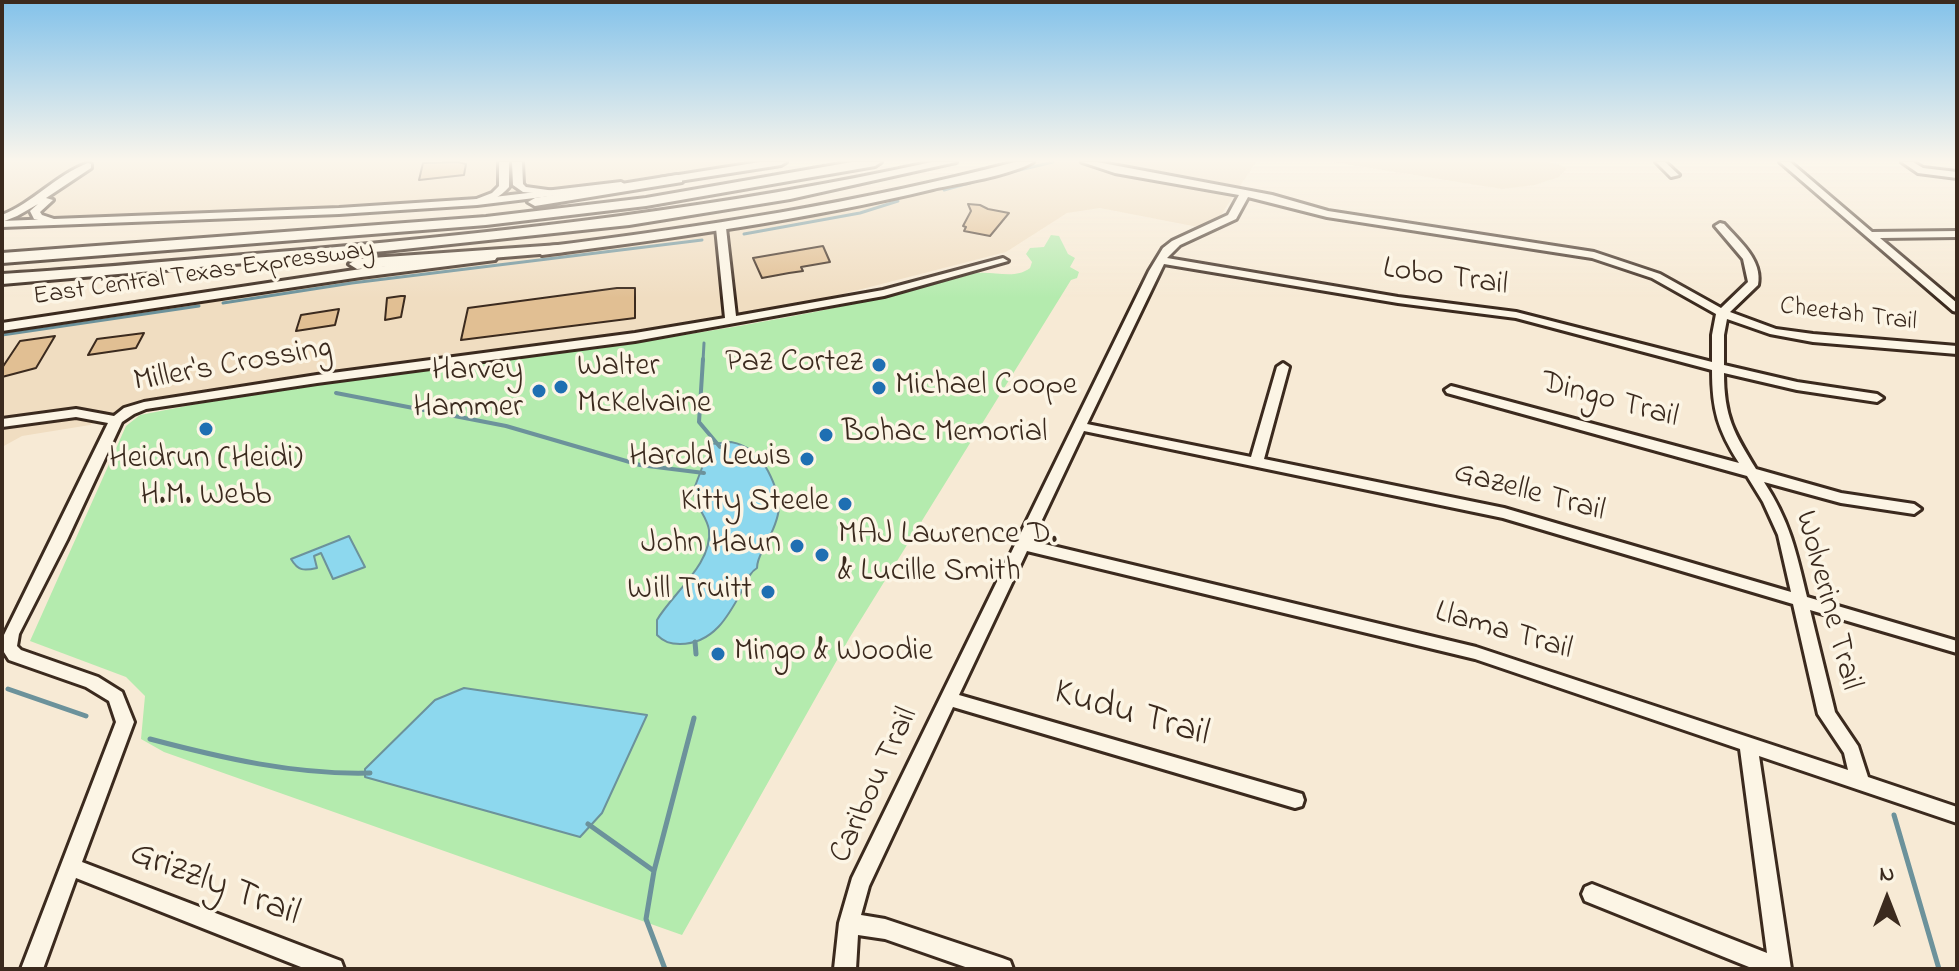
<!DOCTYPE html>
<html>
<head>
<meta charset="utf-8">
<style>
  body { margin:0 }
  #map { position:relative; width:1959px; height:971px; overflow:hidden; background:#f7ead5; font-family:"Indie Flower",sans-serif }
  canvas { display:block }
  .frame { position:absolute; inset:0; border:4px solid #3b2a1e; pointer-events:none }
  .north { position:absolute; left:1847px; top:859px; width:80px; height:80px; -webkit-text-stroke:6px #fcf5e5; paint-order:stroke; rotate:0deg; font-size:22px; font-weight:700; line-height:32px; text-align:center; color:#3b2a1e }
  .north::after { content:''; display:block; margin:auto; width:28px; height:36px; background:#3b2a1e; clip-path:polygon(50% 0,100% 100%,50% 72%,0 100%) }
</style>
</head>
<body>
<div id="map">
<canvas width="1959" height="971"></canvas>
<div class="frame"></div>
<div class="north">N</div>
</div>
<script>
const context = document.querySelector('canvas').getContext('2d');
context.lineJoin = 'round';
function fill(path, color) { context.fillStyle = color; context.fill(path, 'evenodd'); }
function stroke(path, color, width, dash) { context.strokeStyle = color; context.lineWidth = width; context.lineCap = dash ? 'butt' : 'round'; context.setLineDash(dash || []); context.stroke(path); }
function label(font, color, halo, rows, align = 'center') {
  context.font = font + ' "Indie Flower",sans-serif'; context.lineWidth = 7; context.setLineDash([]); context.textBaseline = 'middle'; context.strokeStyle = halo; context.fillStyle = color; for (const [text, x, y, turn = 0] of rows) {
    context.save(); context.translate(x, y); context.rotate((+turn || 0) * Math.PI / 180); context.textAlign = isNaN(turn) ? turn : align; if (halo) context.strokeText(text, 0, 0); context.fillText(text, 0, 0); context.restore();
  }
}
const built = new Path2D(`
  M2,162H750L608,183L353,208L19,219H2Z
  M1037,162H1256L1219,218L1198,227L1100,208L1067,213L1006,252L831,297L588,339L141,401L90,425L22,436L2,447V331L293,287L737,230L882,202Z
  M1333,162H1550L1567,168L1559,177L1535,185L1502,189Z`);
const green = new Path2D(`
  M1051,235L1059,236L1068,254L1075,258L1070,267L1079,272L1077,278L1071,280L850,637L682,935L164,752L141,739L145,696L126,677L30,641L126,426L140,415C416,359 701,352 972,274C991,269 1013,281 1030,268L1032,262L1026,254L1030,248L1044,247Z`);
const water = new Path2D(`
  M731,442C748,445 760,456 768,471C784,502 782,514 765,546C761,554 757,559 757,568C749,573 747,581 743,589C729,615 714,644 680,644C670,644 664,642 657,635V620C672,594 713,563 709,530C707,515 693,505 694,489L711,444Z
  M349,536L365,567L333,579L321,553L314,556L317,568C304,571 298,571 291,559Z
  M464,688L647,715L602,813L580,837L365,777V769L435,700Z`);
const streamFar2 = new Path2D(`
  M1011,172L1053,162
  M944,190L987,178
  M744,234L860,213L898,201
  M223,303L352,283L702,240
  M2,335L199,306
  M703,361L704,343`);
const streamFar1 = new Path2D(`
  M703,359L699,422L720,447
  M319,365L322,368
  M336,393L506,426L640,465L704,473`);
const stream = new Path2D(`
  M695,642L696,654
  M8,689L86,716
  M150,739C222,758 295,775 370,773
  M1894,815L1939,969
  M588,824L654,871
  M665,969L646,919L654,871L694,718`);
const building = new Path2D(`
  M458,162L466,164L464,175L419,180L423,163Z
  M968,204L980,205L988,209L1009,213L990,236L964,231L966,227L963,226L971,211Z
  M823,246L830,262L801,267L803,271L789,273L762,278L753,258Z
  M617,288H635V318L461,340L468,308Z
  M401,296H405L401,317L385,320L387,298Z
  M339,309L335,325L296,331L301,315Z
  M144,333L136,348L88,355L97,339Z
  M55,336L36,368L2,377V368L20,341Z`);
const minor = new Path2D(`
  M499,162H509V187C500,197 487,205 474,204V200L492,193L499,186Z
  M512,162H522L523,184L526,187L555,191V195L523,192L513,185Z
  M1082,162H1097L1272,195L1328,211L1594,252L1660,274L1721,308L1748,282L1743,259L1715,226L1720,223L1724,224C1739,241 1763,260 1758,285L1730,312L1776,329L1813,334L1957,346V354L1813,342L1770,334L1727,319L1724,335V365L1797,382L1877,394L1883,398L1877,402L1797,390L1724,373C1724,417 1734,433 1756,469L1841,493L1914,504L1921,509L1914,514L1841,503L1764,482C1790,522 1796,551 1807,597L1957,641V653L1810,610L1835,712L1858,746L1868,777L1957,807V823L1759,756L1791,969H1754L1585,901L1582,894L1585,887L1592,884L1767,953L1740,749L1475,659L1027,551L959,695L1295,792L1302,794L1304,800L1302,806L1295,808L953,707L869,886L861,915L885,919L1002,958L1010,961L1013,969H971L885,939L858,935L856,969H834L839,923L852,878L1149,271L1163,248L1172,241L1228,215L1239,195L1115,173ZM1248,197L1327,217L1592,258L1652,278L1716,314L1712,335V362L1516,312L1398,297L1167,258L1180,245L1236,219ZM1164,264L1398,303L1516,318L1712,370C1712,410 1718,430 1739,463L1455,387L1451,386L1445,390L1447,393L1747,476L1763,502L1778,535L1791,592L1504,508L1264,459L1289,367L1283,363L1277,367L1251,457L1087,424ZM1084,431L1503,518L1793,604L1818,714L1844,753L1848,770L1476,647L1032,541Z
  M1656,162H1665L1679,175L1671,177Z
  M1780,162H1790L1872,232L1957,231V237L1880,238L1957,303V312L1953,311Z
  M1902,162H1913L1923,168L1957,172V178L1918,173Z
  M88,163L91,164V168L46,198L53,200L40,212L42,215L57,220V224L34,219L30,211L38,204L17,216L2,222V215C33,203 56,175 88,163Z
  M721,225L726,228L736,316L883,290L1003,258L1008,261L884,296L635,341L317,383L146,409L134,414L122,422L67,540L19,634L17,646L21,650L98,677L122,692L134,722L82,862L333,958L341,961L344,969H306L76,878L43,969H21L116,722L109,701L86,687L9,660L2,649V639L108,423L76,417L2,427V419L76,409L114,416L124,408L144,402L317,375L635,333L725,318L716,228Z`);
const major = new Path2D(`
  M760,162H786L781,165L660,184L655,181L660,178Z
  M1015,162H1033C1012,175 960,183 933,189C805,220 673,238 542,255L536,251L542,247C702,227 860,203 1015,162Z
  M621,182L626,185L625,187L477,205L339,214L2,227V221L339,208L477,199Z
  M491,253L497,257L495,260L361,277L2,331V323L361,269Z`);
const highway = new Path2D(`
  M852,162H881L875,166L646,206L486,225L2,263V253L486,217L646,198Z
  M932,162H956L790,199L629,225L385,251L2,284V274C103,268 203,258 303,250C515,231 724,208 932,162Z
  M677,175L682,176V182L535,206L528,202L535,198Z
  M559,245L564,246V252L357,269L349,264L357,259Z`);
const markers = [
  [879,365,8,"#1f6fb2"],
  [561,387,8,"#1f6fb2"],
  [879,388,8,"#1f6fb2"],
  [539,391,8,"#1f6fb2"],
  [206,429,8,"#1f6fb2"],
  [826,435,8,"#1f6fb2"],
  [807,459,8,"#1f6fb2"],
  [845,504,8,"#1f6fb2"],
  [797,546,8,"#1f6fb2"],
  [822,555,8,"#1f6fb2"],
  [768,592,8,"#1f6fb2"],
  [718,654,8,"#1f6fb2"]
];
const farStreetnames = [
  ["East Central Texas Expressway",204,275,-8],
  ["Cheetah Trail",1848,316,7]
];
const streetNames = [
  ["Lobo Trail",1445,279,8],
  ["Miller's Crossing",233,367,-10],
  ["Dingo Trail",1609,402,15],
  ["Gazelle Trail",1529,494,15],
  ["Wolverine Trail",1826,601,75],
  ["Llama Trail",1503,633,16],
  ["Caribou Trail",876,786,-65]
];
const poiNames = [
  ["Paz Cortez",863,365],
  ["Walter",577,369,"left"],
  ["McKelvaine",577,406,"left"],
  ["Harvey",523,373],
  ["Hammer",523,410],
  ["Michael Coope",895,388,"left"],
  ["Bohac Memorial",842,435,"left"],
  ["Harold Lewis",791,459],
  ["Heidrun (Heidi)",206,461,"center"],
  ["H.M. Webb",206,498,"center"],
  ["Kitty Steele",829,504],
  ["MAJ Lawrence D.",838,537,"left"],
  ["& Lucille Smith",838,574,"left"],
  ["John Haun",781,546],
  ["Will Truitt",752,592],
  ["Mingo & Woodie",734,654,"left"]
];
const nearStreetnames = [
  ["Kudu Trail",1131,716,16],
  ["Grizzly Trail",214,886,21]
];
fill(built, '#f0ddc1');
fill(green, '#b4ebae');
fill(water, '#8dd8ee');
stroke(water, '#6c929b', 2);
stroke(streamFar2, '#6c929b', 3);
stroke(streamFar1, '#6c929b', 4);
stroke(stream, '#6c929b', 5);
fill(building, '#e1bf93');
stroke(building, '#3b2a1e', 2);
stroke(minor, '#3b2a1e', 6);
stroke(major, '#3b2a1e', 6);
stroke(highway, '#3b2a1e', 6);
fill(minor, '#fcf5e5');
fill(major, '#fcf5e5');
fill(highway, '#fcf5e5');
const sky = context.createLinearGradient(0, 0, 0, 298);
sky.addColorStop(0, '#83c2ea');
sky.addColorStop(0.54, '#fbf6ec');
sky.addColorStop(1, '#fbf6ec00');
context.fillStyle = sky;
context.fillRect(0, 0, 1959, 298);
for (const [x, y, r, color] of markers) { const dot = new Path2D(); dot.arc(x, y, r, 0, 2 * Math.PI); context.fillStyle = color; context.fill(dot); stroke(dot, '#fcf5e5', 3); }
label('26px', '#3b2a1e', '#fcf5e5', farStreetnames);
label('32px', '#3b2a1e', '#fcf5e5', streetNames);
label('32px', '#3b2a1e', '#fcf5e5', poiNames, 'right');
label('38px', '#3b2a1e', '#fcf5e5', nearStreetnames);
</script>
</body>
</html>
